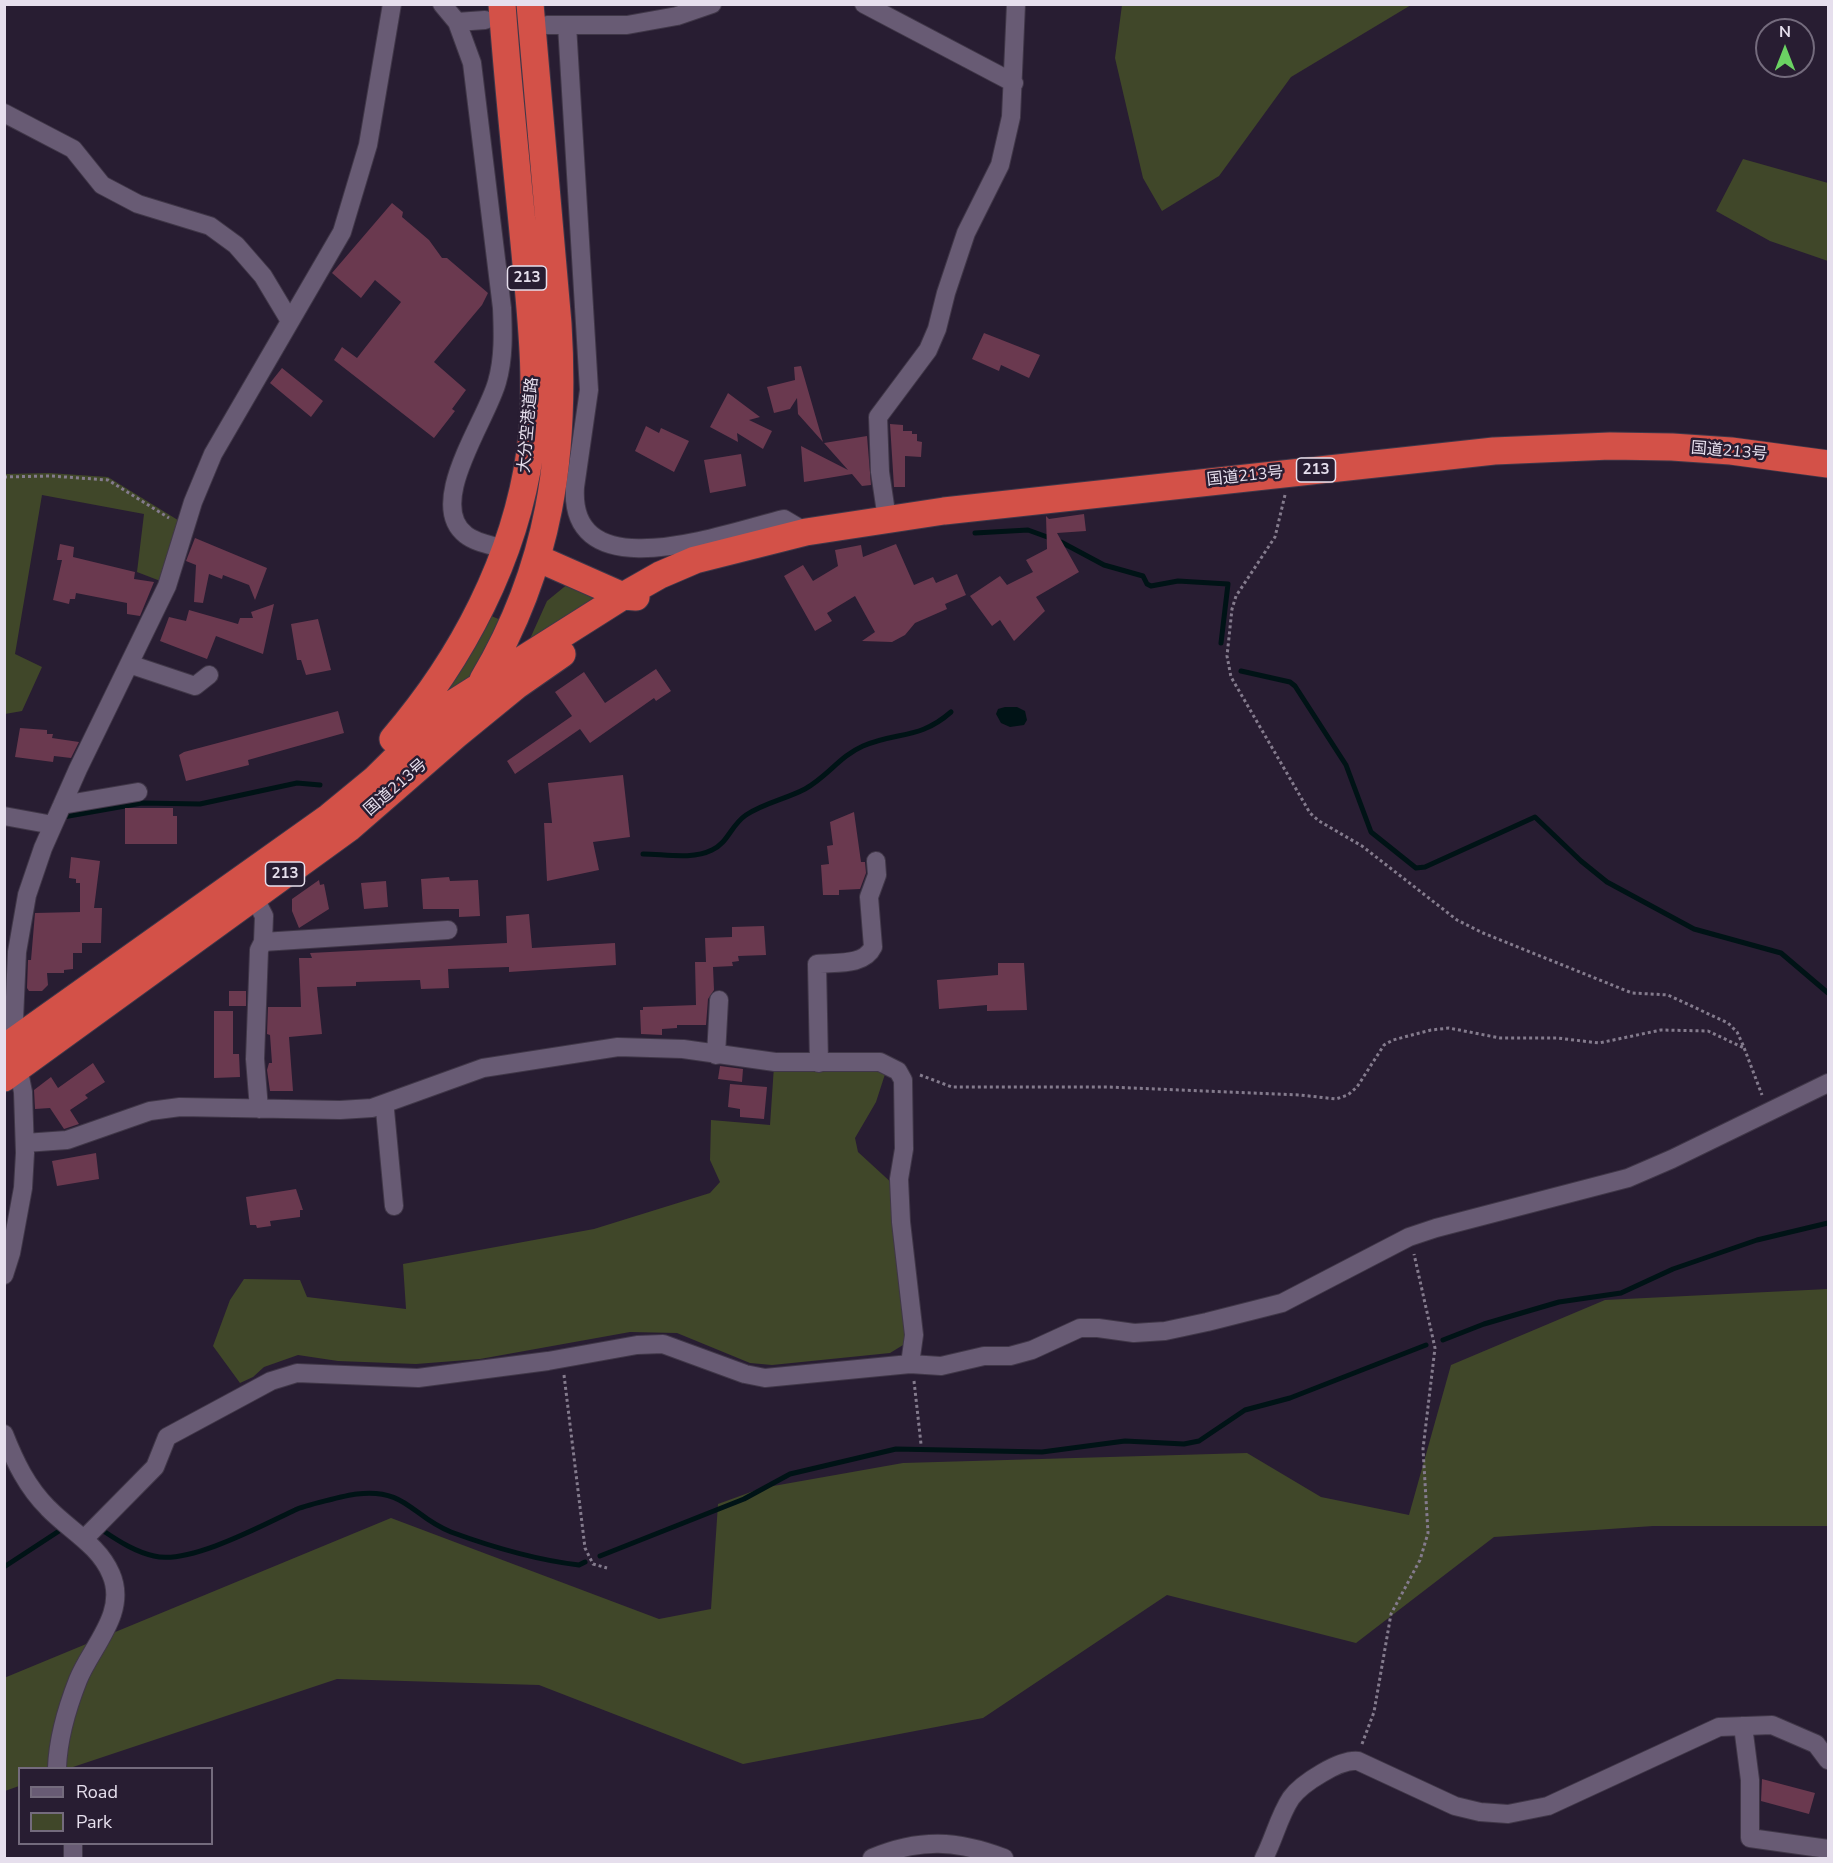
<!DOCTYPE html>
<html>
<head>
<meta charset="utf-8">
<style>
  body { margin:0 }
  #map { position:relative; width:1833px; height:1863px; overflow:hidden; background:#281d32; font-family:"Nunito Sans",sans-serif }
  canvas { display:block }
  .frame { position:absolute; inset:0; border:6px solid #e6dfed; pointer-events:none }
  .legend { position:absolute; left:18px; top:1767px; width:195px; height:78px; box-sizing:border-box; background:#281d32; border:2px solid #746b7d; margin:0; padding:8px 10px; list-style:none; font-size:18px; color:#e6dfed }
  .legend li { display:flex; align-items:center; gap:12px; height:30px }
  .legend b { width:30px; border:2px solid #746b7d }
  .north { position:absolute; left:1755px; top:18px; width:60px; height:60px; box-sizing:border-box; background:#281d32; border:2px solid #746b7d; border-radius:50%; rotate:0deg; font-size:16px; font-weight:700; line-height:24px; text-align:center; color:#e6dfed }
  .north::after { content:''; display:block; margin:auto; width:21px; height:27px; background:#6bd363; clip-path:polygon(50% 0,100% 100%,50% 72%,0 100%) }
</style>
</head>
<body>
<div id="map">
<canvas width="1833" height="1863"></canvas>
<div class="frame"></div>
<ul class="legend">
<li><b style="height:8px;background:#685b74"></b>Road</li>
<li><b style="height:16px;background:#404729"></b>Park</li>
</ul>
<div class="north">N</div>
</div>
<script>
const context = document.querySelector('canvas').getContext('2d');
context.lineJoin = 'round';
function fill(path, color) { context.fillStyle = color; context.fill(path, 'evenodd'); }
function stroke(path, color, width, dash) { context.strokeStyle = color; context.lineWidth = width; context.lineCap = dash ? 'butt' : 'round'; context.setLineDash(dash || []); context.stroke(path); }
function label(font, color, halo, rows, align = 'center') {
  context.font = font + ' "Nunito Sans","Noto Sans JP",sans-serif'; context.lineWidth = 5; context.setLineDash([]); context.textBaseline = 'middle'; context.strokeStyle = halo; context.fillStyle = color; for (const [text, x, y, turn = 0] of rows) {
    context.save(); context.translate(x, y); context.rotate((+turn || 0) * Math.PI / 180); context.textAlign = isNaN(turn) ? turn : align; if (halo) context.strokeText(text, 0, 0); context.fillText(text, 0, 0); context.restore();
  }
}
const green = new Path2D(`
  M1122,5V4L1411,5L1291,77L1219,176L1162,211L1143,178L1115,58Z
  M1743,159L1828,183V261L1770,241L1716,211Z
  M49,473L108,477L181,522L163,582L137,572L144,514L42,495L15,654L42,667L22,711L5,714V474Z
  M569,583L598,596L529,641L547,601Z
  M489,615L503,621L468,685L442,694Z
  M774,1066L887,1068L876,1102L855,1138L858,1152L895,1186L908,1342L890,1353L772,1365L750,1363L677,1333L630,1332L480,1359L416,1364L338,1361L298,1355L264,1367L253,1377L240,1383L213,1346L230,1300L244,1279L300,1280L307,1297L406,1309L403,1264L594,1229L710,1193L720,1182L710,1160L711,1120L770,1125Z
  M1828,1289V1526H1653L1494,1537L1356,1643L1167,1595L983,1718L743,1764L539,1685L337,1679L70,1768H20L19,1786L5,1791L4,1678L391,1518L659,1619L711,1609L718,1504L762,1488L903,1463L1247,1453L1321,1497L1409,1515L1451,1365L1605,1300Z`);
const water = new Path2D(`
  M1005,707H1017L1025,711L1027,720L1024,725L1010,727L1001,723L996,714L998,709Z`);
const stream = new Path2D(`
  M975,533L1028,530L1061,542L1104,565L1143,576L1147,584L1151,586L1178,581L1228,584L1221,643
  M1241,671L1290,682L1295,686L1346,765L1371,832L1416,868L1425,867L1535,817L1581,861L1607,882L1694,929L1781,953L1828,993
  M63,817L142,803L200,804L297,783L320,785
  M643,854C664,854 692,860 712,850C728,843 731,825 746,815C764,803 786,799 805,789C827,777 840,756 863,746C898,731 919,740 951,712
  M1443,1340L1484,1324L1559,1302L1621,1293L1673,1269L1757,1240L1828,1223
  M105,1532C120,1542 136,1552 154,1556C189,1565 263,1525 295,1510C303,1506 347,1495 357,1494C407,1488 412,1517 451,1532C492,1547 536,1560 579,1565L585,1562
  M600,1556L744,1499L790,1474L896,1449L1042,1452L1125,1441L1184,1444L1199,1441L1245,1410L1290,1398L1426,1345
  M4,1567L59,1531`);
const building = new Path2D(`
  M392,203L403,212L402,217L429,240L442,258H447L488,293L482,305L434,362L466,390L452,409L455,411L434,438L334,360L342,347L357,358L401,302L375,280L361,298L332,273Z
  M984,333L1040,355L1029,378L1001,365L999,371L972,359Z
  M801,366L823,442L798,414L797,398L790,409L774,413L767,387L795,380L794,367Z
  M282,368L323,401L311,417L270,383Z
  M728,393L760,417L749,420L772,431L763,449L737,433L738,442L710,427Z
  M890,424L903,425V431H912V434H917V441L922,442L921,457L905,456V487H894Z
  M646,426L659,433L661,428L689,441L674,472L635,451Z
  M867,436L871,485L862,486L852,474L804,482L801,446L848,470L824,443Z
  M741,454L746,486L710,493L704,460Z
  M1084,514L1086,531L1057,533L1079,572L1036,597L1045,611L1014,641L1000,620L992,626L970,596L1000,576L1007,585L1033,572L1026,560L1047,549L1046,516L1049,519Z
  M195,538L267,568L255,600L249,585L223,575L222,579L209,574L203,603L194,602L196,565L186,561Z
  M60,544L74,547L73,557L135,572L134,579L154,582L140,616L127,614V603L76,593L75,599H70L69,604L53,600L62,560H57Z
  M896,544L914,585L933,577L936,583L957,574L966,595L945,604L947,609L915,623L905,635L892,642L862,641L875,632L855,596L827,613L832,621L815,631L784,576L803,565L813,581L838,566L835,550L861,545L863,557Z
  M274,604L263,654L216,636L207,659L160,641L169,617L186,621L189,610L238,624L240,618H253L251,612Z
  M318,619L331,670L306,675L301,660H297L291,624Z
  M656,669L671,691L656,701L654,698L590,743L580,729L515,774L507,761L572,716L555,692L584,672L605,703Z
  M338,711L344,733L248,760L249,765L186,781L179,755L184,752Z
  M20,728L47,730V734H53L52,738L79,742L71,758L54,756L53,762L15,757Z
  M623,775L630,837L593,842L599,870L547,881L544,823H552L548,783Z
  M125,808H173V816H177V844H125Z
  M854,812L861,862H865L866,873L860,889L839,890V895H823L821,865L829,864L827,846L833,845L830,822Z
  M71,857L100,861L94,908H102L101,943H82V953H73V969L64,970V973H47L48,985L42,991H29L27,988L28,960H31L35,913L80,912V883H76V879L69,878Z
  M449,877L450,881L478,880L480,916L459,917V909H423L421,879Z
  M319,880L320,885L324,884L329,909L299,928L292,911V899Z
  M386,881L388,907L364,909L361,883Z
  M529,914L532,948L615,943L616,965L509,972V967L448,969L449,988L421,989L420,980L356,982V986L317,987L322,1034L289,1037L293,1091H270L267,1070L269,1063H272L270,1035L267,1034L268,1007H301L299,958H312L310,953L507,943L506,916Z
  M764,926L766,955L738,956L739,961L732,962L733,966L713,967L714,990L708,999L706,1025H677V1028L662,1029V1035L641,1034L640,1010H643V1007L696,1005L695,962H706L705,938L732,937V927Z
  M998,963H1024L1027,1010L987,1011V1005L939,1009L937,980L998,975Z
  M229,991H246V1006H229Z
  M214,1011H233V1054H239L240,1077L214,1078Z
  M93,1063L105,1082L85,1095L88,1098L70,1110L79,1124L64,1129L50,1108L35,1109L34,1090L51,1077L58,1088Z
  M720,1066L743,1069L742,1082L718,1079Z
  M730,1084L767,1087L764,1119L740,1117V1109L728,1107Z
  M96,1153L99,1179L57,1186L52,1161Z
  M296,1189L303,1210H300V1217L270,1221L271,1226L257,1228L256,1225H250L246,1197Z
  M1762,1779L1815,1793L1809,1814L1761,1801Z`);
const path = new Path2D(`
  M4,477L51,476L108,480L169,518
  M1285,495L1275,537L1236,596L1232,609L1227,656L1231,677L1310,813L1319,821L1362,846L1457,920L1483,933L1632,993L1668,995L1728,1023L1737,1032L1743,1045L1762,1095
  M920,1075L952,1087H1108L1300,1095L1336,1099L1348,1095L1357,1087L1384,1045L1393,1040L1431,1030L1449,1028L1500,1038H1557L1599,1043L1661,1030L1708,1031L1744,1048
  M564,1375L585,1548L593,1564L607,1568
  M914,1381L921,1444
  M1362,1744L1374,1712L1391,1614L1420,1560L1428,1533L1423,1449L1435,1348L1414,1254`);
const minor = new Path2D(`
  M442,4L457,22L472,63L502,308C503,332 504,358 497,382C487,420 425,504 466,535C476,543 492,545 504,549
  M864,4L1014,83
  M457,22L485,20
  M547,25H627L677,16L712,4
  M567,25L589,390L575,487C568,593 729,532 784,519L806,532
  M4,113L73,149L102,185L138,204L210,226L236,245L263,276L290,321
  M887,519L880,472L878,417L928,350L937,329L946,293L966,233L1000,165L1011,117L1016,4
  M129,664L195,686L209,675
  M62,805L138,792
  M4,816L53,825
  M254,897L264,916L263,942L448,930
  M716,1055L719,1000
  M819,1063L817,964C836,962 864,966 873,947L869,897L877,875L876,861
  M381,1106L385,1110L394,1206
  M259,1109L255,1059L259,950L263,942
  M25,1143L67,1140L150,1111L180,1107L340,1110L372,1108L483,1068L618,1047L683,1049L775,1062H880L898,1071L903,1080L904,1149L899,1179L901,1222L914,1335L910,1364
  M4,1275L11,1253L23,1188L25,1153L23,1092L13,1042L17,952L27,895L43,848L78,769L167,586L193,502L213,454L342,232L368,145L392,4
  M4,1434C15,1462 27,1487 48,1508C69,1530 99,1545 111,1574C128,1613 91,1647 78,1680C67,1708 58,1739 57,1768
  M84,1539L155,1467L167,1437L271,1381L297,1373L418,1378L548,1361L637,1345L663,1344L745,1374L765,1378L910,1364L941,1366L984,1356H1010L1032,1350L1080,1328H1098L1134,1333L1165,1331L1207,1322L1282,1303L1409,1237L1436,1228L1628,1178L1672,1159L1828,1083
  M1743,1726L1750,1780V1838L1828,1849
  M73,1858V1844
  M872,1858C920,1838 957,1840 1004,1858
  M1264,1858C1274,1839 1279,1816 1291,1798C1302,1783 1340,1759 1358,1761L1455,1806L1480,1812L1508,1814L1548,1806L1719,1727L1772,1725L1816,1744L1828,1760`);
const highway = new Path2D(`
  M537,558L623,596L636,597
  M483,680C550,567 566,454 558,324L530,4
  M393,739C462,659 515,558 530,452C539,387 531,318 525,253C517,170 508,87 502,4
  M4,1048L329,817L374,780L449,706L623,596L660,575L695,560L806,532L944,511L1494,451L1610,446L1672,447L1731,451L1828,464
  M4,1078L349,828L456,735L516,686L562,654`);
const shields = [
  [527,278,39],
  [1316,470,39],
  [285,874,39]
];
const shieldNames = [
  ["213",527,278],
  ["213",1316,470],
  ["213",285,874]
];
const streetNames = [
  ["大分空港道路",529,425,-85],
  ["国道213号",1729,452,5],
  ["国道213号",1245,477,-6],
  ["国道213号",396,788,-41]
];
fill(green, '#404729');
fill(water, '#001316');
stroke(stream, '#001316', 5);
fill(building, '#6a394f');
stroke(minor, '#403748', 20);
stroke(highway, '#403748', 29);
stroke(path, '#847b8d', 3, [3, 3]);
stroke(minor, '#685b74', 18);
stroke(highway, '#d35148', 27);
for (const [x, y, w] of shields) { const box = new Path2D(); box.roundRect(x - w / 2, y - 12, w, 24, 4.5); context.fillStyle = '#281d32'; context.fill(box); stroke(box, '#e6dfed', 1.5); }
label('bold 15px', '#e6dfed', null, shieldNames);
label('16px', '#e6dfed', '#281d32', streetNames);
</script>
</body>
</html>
